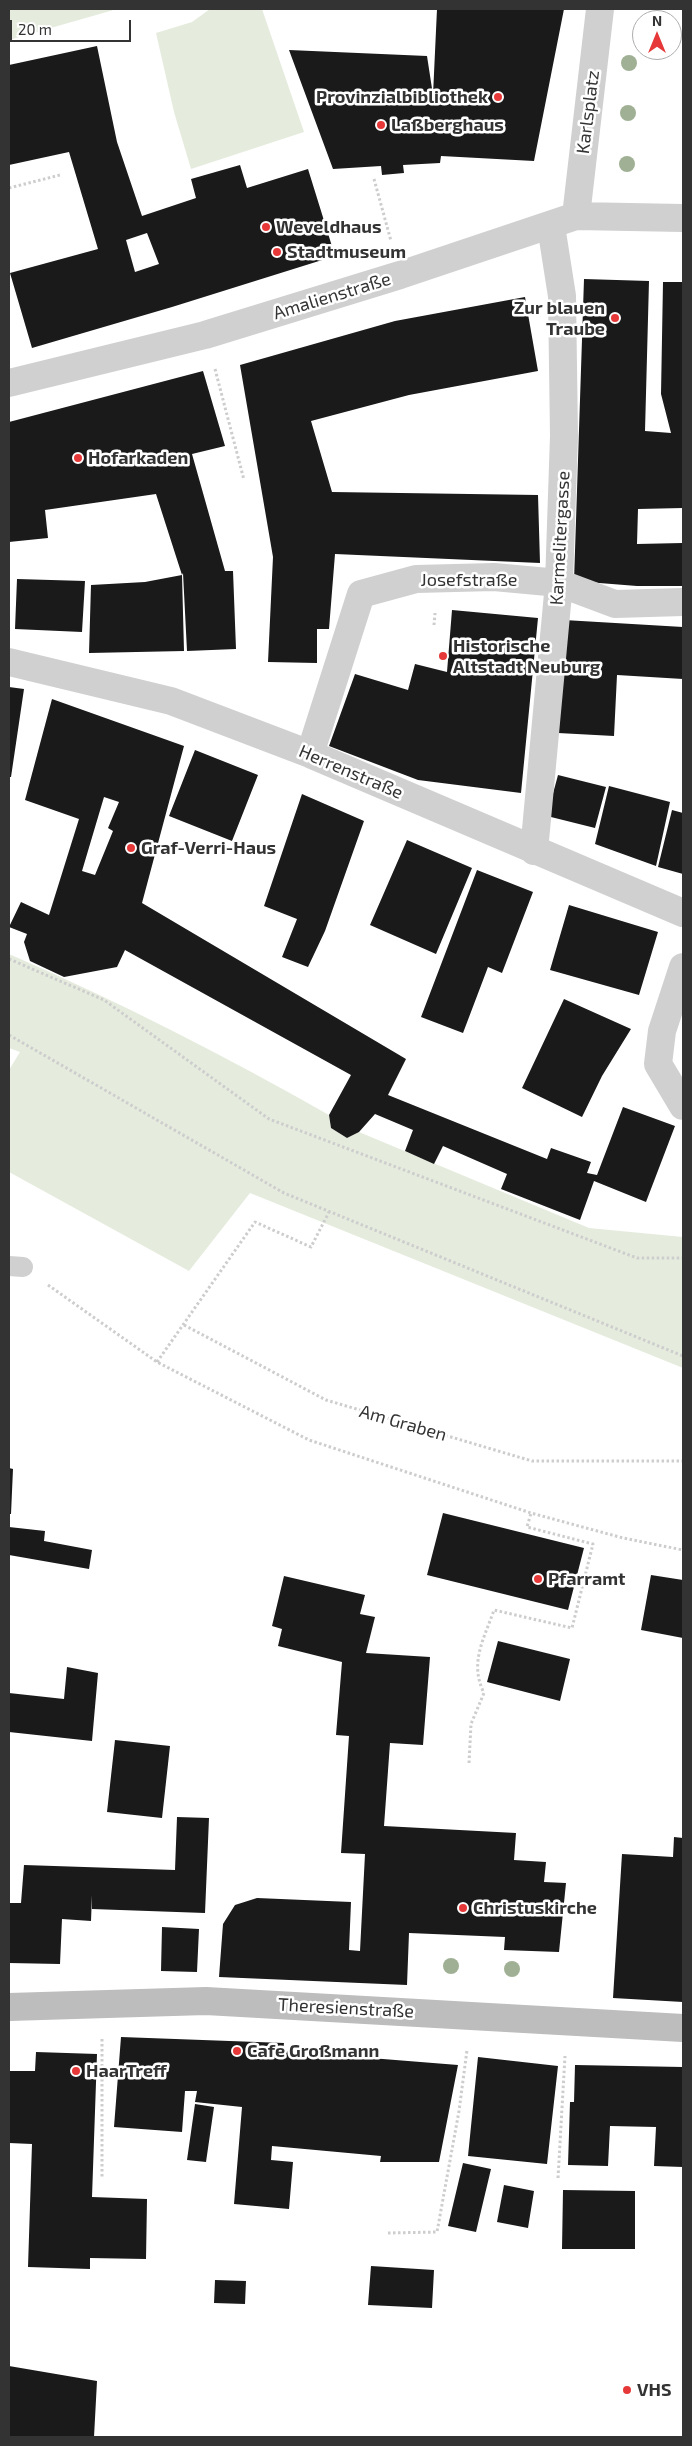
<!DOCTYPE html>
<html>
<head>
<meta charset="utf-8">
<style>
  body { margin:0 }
  #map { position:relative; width:692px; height:2446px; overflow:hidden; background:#fff; font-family:"Exo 2",sans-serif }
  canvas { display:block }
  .frame { position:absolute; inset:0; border:10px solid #333; pointer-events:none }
  .north { position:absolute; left:632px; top:10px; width:50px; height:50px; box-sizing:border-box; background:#fff; border:1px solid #adadad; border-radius:50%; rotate:0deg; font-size:14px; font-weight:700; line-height:20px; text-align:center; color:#333 }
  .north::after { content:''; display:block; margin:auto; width:18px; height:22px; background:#e63838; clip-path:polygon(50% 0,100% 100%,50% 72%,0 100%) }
  .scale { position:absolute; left:10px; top:20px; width:121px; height:22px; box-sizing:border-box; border:2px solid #333; border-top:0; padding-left:6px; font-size:15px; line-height:18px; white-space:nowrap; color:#333; -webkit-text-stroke:4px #fff; paint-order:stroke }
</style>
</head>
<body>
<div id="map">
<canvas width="692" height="2446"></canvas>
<div class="frame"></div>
<div class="north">N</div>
<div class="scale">20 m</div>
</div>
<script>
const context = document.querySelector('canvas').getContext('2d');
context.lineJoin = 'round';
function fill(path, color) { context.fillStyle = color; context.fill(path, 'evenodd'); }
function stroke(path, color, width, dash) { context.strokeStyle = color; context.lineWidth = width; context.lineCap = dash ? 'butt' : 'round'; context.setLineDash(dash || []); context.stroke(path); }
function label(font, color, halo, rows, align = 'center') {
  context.font = font + ' "Exo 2",sans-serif'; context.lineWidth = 5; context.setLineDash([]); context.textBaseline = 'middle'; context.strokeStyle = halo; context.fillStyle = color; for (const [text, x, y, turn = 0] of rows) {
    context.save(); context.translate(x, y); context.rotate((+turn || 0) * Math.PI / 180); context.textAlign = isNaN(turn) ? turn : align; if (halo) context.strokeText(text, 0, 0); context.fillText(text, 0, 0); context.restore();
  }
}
const green = new Path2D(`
  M9,9H117L9,40Z
  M210,9H262L304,132L191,169L174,112L156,33L192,22Z
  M9,954C118,1001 225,1056 329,1115L331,1128L347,1138L359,1132L589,1228L683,1237V1368L250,1193L189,1271L9,1172V1070L20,1052L9,1048Z`);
const building = new Path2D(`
  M437,9H564L534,161L441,156L440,163L403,165L404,173L382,175L381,166L333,169L289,50L427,56L433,95Z
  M97,46L117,142L142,216L196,198L191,179L240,165L247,188L308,169L335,256L172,307L32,348L10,273L98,249L69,152L9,165V65ZM147,233L159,264L135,272L126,240Z
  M584,279L649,281L645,431L671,433L661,394L663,282H683V508L638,509L637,544L683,543V586H637L574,581Z
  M525,297L538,371L409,395L311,421L332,492L538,495L540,563L335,554L329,629H317V663L268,662L273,557L240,365L395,321Z
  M203,371L225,446L192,454L225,571H233L236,649L187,651L183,573L182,575L156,494L45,510L48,538L9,542V422Z
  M182,575L184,651L89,653L91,585L145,582Z
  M17,579L85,581L82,632L15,629Z
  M452,610L538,618L521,793L418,780L329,746L355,674L408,690L415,664L447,672Z
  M564,620L683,627V679L617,675L614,736L558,733Z
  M9,687L24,689L11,777H9Z
  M52,699L184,746L142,903L406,1059L388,1095L547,1159L551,1148L591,1162L587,1173L597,1175L623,1107L675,1126L646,1202L594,1181L580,1220L501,1189L507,1174L443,1146L434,1164L405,1151L413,1130L375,1114L359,1132L347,1138L331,1128L329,1115L351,1075L125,950L117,967L64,977L30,961L24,942L27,934L9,927L21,902L49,915L79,819L25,800ZM104,797L119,802L108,828L113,831L95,875L82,871Z
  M195,750L258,775L232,841L169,816Z
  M558,775L606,787L595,828L547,816Z
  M609,786L670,802L656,866L595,844Z
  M302,794L364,821L325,931L308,967L282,957L297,919L264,906Z
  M672,810L683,813V874L658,867Z
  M407,840L472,868L436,954L370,925Z
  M477,870L533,892L502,973L488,967L463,1033L421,1017Z
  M569,905L658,932L639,995L550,970Z
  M564,999L631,1029L602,1076L582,1117L522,1088Z
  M9,1468L13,1469L11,1514H9Z
  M443,1513L584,1548L568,1610L427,1575Z
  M9,1527L45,1531L44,1541L92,1550L89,1569L9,1555Z
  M651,1575L683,1580V1638L641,1630Z
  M284,1576L365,1595L360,1614L375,1617L366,1653L430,1657L423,1745L390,1743L384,1826L516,1833L514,1860L546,1862L544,1882L566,1883L559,1952L504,1950L505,1937L409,1933L407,1985L219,1977L223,1924L235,1905L257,1898L351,1902L349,1950L360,1951L365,1854L341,1853L349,1736L336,1735L342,1662L278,1646L282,1629L272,1626Z
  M498,1641L570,1659L560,1701L487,1682Z
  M67,1667L98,1673L92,1741L9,1732V1693L64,1699Z
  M115,1740L170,1746L162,1818L107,1812Z
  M177,1817L209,1818L205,1913L92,1909V1895L91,1921L62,1919L60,1964L9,1963V1903H21L24,1865L175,1870Z
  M674,1837L683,1838V2002L613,1998L622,1854L673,1857Z
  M162,1927L199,1929L197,1972L161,1971Z
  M121,2037L284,2043L283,2051L458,2065L439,2162H380L381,2156L272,2146L271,2160L293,2162L289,2209L234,2204L242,2107L195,2102L197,2091H185L182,2132L114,2127Z
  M36,2052L97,2054L92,2197L147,2199L146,2259L90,2258V2269L28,2267L32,2144L9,2143V2071H35Z
  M478,2057L558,2066L547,2164L468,2156Z
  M575,2065L683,2067V2167L654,2166L656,2127L610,2126L608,2166L568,2165L570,2102H574Z
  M195,2104L214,2107L206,2162L187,2160Z
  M463,2163L491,2169L476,2232L448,2226Z
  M504,2185L534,2191L528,2228L497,2222Z
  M563,2190L635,2191V2249H562Z
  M371,2266L434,2270L432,2308L368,2305Z
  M215,2280L246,2281L245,2304L214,2303Z
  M9,2366L97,2381L94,2437H9Z`);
const path = new Path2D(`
  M374,179L391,241
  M9,188L60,175
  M215,369L244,480
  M434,625L435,613
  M9,959L104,1000L269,1119L637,1258H683
  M9,1035L284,1193L683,1356
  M48,1285L157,1362L309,1440L531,1513L623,1538L683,1550
  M184,1325L326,1400L532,1461H683
  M157,1362L255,1222L311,1247L329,1212
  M469,1763L471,1724L484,1693C469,1663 484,1639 494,1610L572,1628L593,1544L527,1527L531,1513
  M102,2039V2178
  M558,2178L565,2056
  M388,2233L437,2232L459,2111L467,2050`);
const service = new Path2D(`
  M9,1266L23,1267`);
const minor = new Path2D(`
  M576,216L600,9
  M9,383L205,335L400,275L576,216L683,218
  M9,662L171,701L310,754L683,913
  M310,754L361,594L416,579L494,577L559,583L615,604L683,602
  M534,851L559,583L564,436L562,296L551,226
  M683,967L662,1031L658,1064L683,1106`);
const secondary = new Path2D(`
  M9,2007L206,2001L683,2028`);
const trees = [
  [629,63],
  [628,113],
  [627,164],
  [451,1966],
  [512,1969]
];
const markers = [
  [498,97,5,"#e63838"],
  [381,125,5,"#e63838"],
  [266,227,5,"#e63838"],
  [277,252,5,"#e63838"],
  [615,318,5,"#e63838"],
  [78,458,5,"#e63838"],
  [443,656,5,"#e63838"],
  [131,848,5,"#e63838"],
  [538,1579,5,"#e63838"],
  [463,1908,5,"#e63838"],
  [237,2051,5,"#e63838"],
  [76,2071,5,"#e63838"],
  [627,2390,5,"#e63838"]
];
const poiNames = [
  ["Provinzialbibliothek",488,97,"right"],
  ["Laßberghaus",391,125],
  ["Weveldhaus",276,227],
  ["Stadtmuseum",287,252],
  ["Zur blauen",605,308,"right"],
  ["Traube",605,329,"right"],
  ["Hofarkaden",88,458],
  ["Historische",453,646],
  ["Altstadt Neuburg",453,667],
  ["Graf-Verri-Haus",141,848],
  ["Pfarramt",548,1579],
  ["Christuskirche",473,1908],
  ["Cafe Großmann",247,2051],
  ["HaarTreff",86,2071],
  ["VHS",637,2390]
];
const streetNames = [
  ["Karlsplatz",588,112,-83],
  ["Amalienstraße",332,296,-17],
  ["Karmelitergasse",560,538,-87],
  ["Josefstraße",469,580],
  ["Herrenstraße",351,772,23],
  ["Am Graben",403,1423,16],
  ["Theresienstraße",346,2008,3]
];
fill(green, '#e5ecde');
fill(building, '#1a1a1a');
stroke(path, '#cdcdcd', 3, [2.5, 2.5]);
stroke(service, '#d0d0d0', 20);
stroke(minor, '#d0d0d0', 28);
stroke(secondary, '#bdbdbd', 28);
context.fillStyle = '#a0b095';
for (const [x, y] of trees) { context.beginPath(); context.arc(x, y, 8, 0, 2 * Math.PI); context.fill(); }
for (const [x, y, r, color] of markers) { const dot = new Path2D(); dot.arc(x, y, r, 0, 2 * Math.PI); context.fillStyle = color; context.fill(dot); stroke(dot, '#fff', 2); }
label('bold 18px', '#333', '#fff', poiNames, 'left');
label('18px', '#333', '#fff', streetNames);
</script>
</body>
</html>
